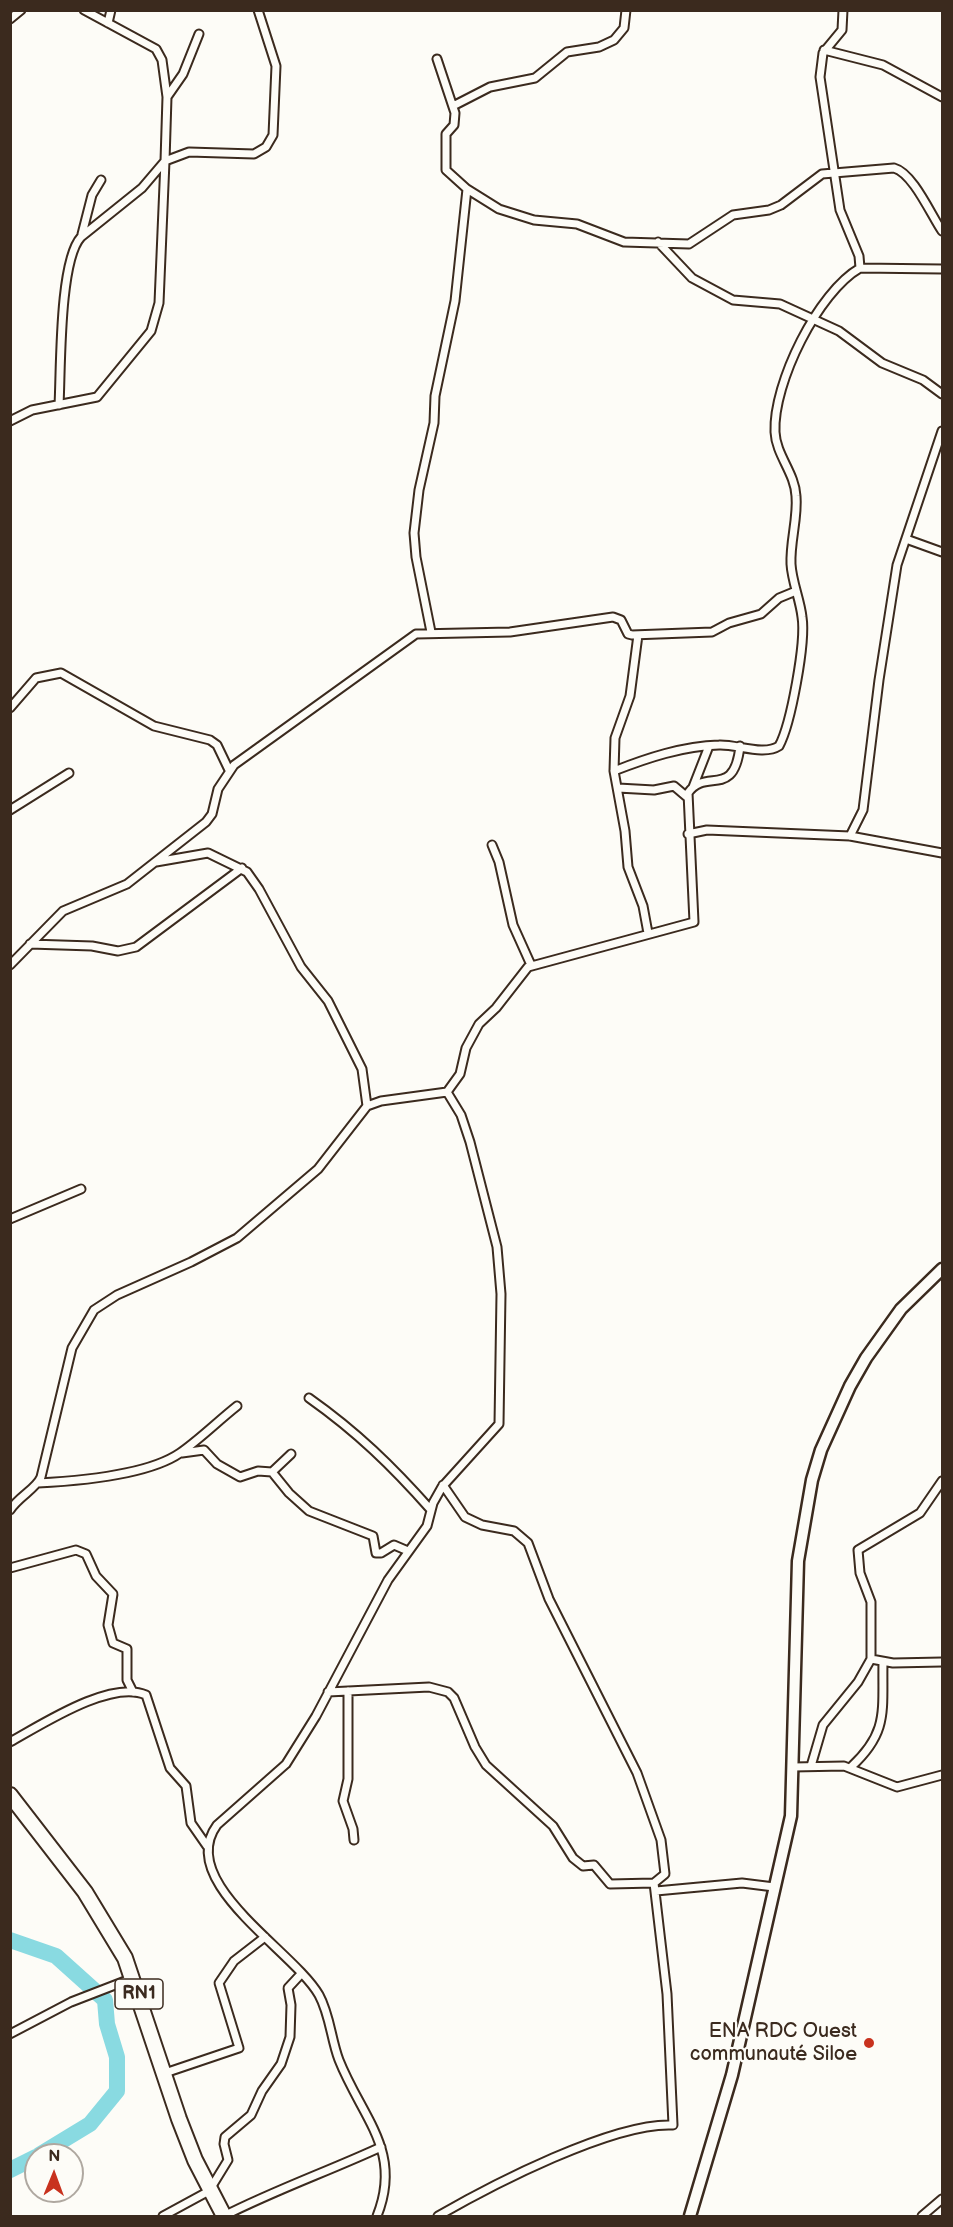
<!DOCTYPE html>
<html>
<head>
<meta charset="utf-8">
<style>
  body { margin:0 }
  #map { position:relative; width:953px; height:2227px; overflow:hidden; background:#fdfcf7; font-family:"Balsamiq Sans",sans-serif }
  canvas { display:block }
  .frame { position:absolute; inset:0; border:12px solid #3b2a1e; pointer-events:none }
  .north { position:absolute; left:24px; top:2143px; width:60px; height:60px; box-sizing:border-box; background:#fdfcf7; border:2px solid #afa8a0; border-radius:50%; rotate:1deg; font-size:16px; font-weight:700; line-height:24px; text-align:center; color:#3b2a1e }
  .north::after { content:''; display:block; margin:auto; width:21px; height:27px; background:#c8321e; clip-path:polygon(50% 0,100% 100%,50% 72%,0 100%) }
</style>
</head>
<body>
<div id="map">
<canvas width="953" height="2227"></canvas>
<div class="frame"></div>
<div class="north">N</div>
</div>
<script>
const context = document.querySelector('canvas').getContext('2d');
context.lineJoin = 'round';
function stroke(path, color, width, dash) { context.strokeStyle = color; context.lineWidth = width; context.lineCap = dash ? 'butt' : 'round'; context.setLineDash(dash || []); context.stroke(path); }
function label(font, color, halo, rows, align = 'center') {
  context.font = font + ' "Balsamiq Sans",sans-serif'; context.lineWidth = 4.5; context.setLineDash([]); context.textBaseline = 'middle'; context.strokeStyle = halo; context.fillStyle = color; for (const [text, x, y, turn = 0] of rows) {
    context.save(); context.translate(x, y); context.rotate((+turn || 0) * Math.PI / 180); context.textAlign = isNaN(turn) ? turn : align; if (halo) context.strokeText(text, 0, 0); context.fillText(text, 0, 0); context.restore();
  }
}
const river = new Path2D(`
  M10,1940L56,1956L105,2000L107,2024L117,2057V2091L90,2124L39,2155
  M10,2170L36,2157`);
const street = new Path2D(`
  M84,10L156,49L162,60L167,97
  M843,10L842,30L823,53L820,77L840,210L859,256L860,268
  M10,19L21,10
  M108,23L111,10
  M824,50L883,65L942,97
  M437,59L455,113L454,125L446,134V170L467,189
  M453,106L490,87L535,78L567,52L599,47L614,40L624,28L626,10
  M82,234L92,195L101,180
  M658,242L692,278L733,300L780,304L839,331L882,363L923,380L942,394
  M59,405C61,370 59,261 81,237L142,188L165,161L167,97L183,74L199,34
  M10,421L32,410L97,397L151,331L159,303L165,161L189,152L254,154L266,147L273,135L276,66L258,10
  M906,539L942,552
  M431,632L416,557L414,533L419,490L434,423L435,396L455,301L467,189L499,209L534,220L577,224L624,242L689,244L733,215L769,210L781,205L822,174L894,168C913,173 931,215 942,231
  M638,635L630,696L615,738L614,771L625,831L628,867L643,906L648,933
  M10,708L36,678L61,673L154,726L210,740L217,745L229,770
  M614,771C647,758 683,746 719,745C736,744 764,756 779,746C791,724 806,642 802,617C800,599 792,582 791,564C790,541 798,518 796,496C795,473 776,455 775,432C773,383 818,292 860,268L942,269
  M693,787L709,746
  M618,788L654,790L674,786L687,797
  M10,810L69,773
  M688,834L707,830L850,836L942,853
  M850,836L863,810L879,680L897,565L942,431
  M492,845L499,862L513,925L531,965
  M156,862L208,853L247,872L259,889L301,967L328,1001L362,1069L367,1106
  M30,944L92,946L118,951L136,947L242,868
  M10,965L63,911L127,884L206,822L212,814L218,789L234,765L416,634L510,632L613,617L621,620L628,634L632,635L712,632L729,623L761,614L779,598L796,591
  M10,1219L81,1189
  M309,1398C357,1432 392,1466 431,1510
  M182,1453L204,1450L217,1464L240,1477L258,1471L272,1472L291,1454
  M272,1472L289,1493L309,1511L373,1536L376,1553H381L394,1545L408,1551
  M38,1483C77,1481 148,1475 180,1453C200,1439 218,1421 237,1406
  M10,1510C19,1496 36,1489 41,1477L72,1348L94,1310L117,1295L191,1262L237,1238L318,1169L367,1106L381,1101L447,1092L460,1074L466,1048L479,1024L496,1008L528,967L694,922L688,793C706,767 734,800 740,746
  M10,1568L76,1550L86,1554L96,1576L113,1594L108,1625L113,1643L127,1649V1680L133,1692
  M871,1659L893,1663L942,1662
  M348,1691V1779L343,1801L353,1829L354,1840
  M328,1692L429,1687L448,1692L454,1698L475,1747L486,1765L553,1826L573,1858L583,1866L594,1865L610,1884L654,1883
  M10,1742C41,1725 111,1679 146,1695L170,1768L186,1786L191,1823L207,1846
  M811,1766L823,1725L858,1682L871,1659V1602L860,1573L858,1550L920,1513L942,1481
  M793,1767L844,1766L897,1787L942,1775
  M851,1767C889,1732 882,1711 883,1662
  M656,1891L742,1883L774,1887
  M10,2034L71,2002L133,1978
  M162,2074L239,2048L219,1983L234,1961L265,1937
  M163,2216L209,2191L228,2160L224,2144L225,2137L251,2115L262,2091L281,2064L290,2037L291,2005L288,1988L301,1974
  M224,2216C275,2190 329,2171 381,2147
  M377,2216C403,2151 362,2118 339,2060C331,2039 330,2015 319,1995C294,1951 175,1882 217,1825L286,1764L316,1716L388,1580L427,1526L433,1503L442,1487L499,1424L501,1294L497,1247L470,1142L461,1115L447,1092
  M438,2216C492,2185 613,2122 673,2125L667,1994L654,1883L665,1874L661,1840L637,1773L549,1599L528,1543L514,1531L482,1525L465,1517L443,1485
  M922,2216L942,2199`);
const secondary = new Path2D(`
  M690,2216L732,2075L791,1816L798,1561L812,1480L821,1450L850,1386L866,1358L901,1309L942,1269`);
const highway = new Path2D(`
  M10,1795L85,1892L125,1958L179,2119L195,2160L224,2216`);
const markers = [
  [869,2043,6,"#c8321e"]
];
const shields = [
  [139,1994,48]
];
const shieldNames = [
  ["RN1",139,1994]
];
const poiNames = [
  ["ENA RDC Ouest",857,2032],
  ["communauté Siloe",857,2055]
];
stroke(river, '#89dae1', 16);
stroke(street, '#3b2a1e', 11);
stroke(secondary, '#3b2a1e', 15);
stroke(highway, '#3b2a1e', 18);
stroke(street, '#fdfcf7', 7);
stroke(secondary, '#fdfcf7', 10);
stroke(highway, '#fdfcf7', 14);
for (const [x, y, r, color] of markers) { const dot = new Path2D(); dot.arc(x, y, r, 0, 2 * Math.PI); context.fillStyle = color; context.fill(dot); stroke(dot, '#fdfcf7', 2); }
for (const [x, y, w] of shields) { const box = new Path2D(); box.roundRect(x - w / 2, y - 15, w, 30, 4.5); context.fillStyle = '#fdfcf7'; context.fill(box); stroke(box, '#3b2a1e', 1.5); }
label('bold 18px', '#3b2a1e', null, shieldNames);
label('20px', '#3b2a1e', '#fdfcf7', poiNames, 'right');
</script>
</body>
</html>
